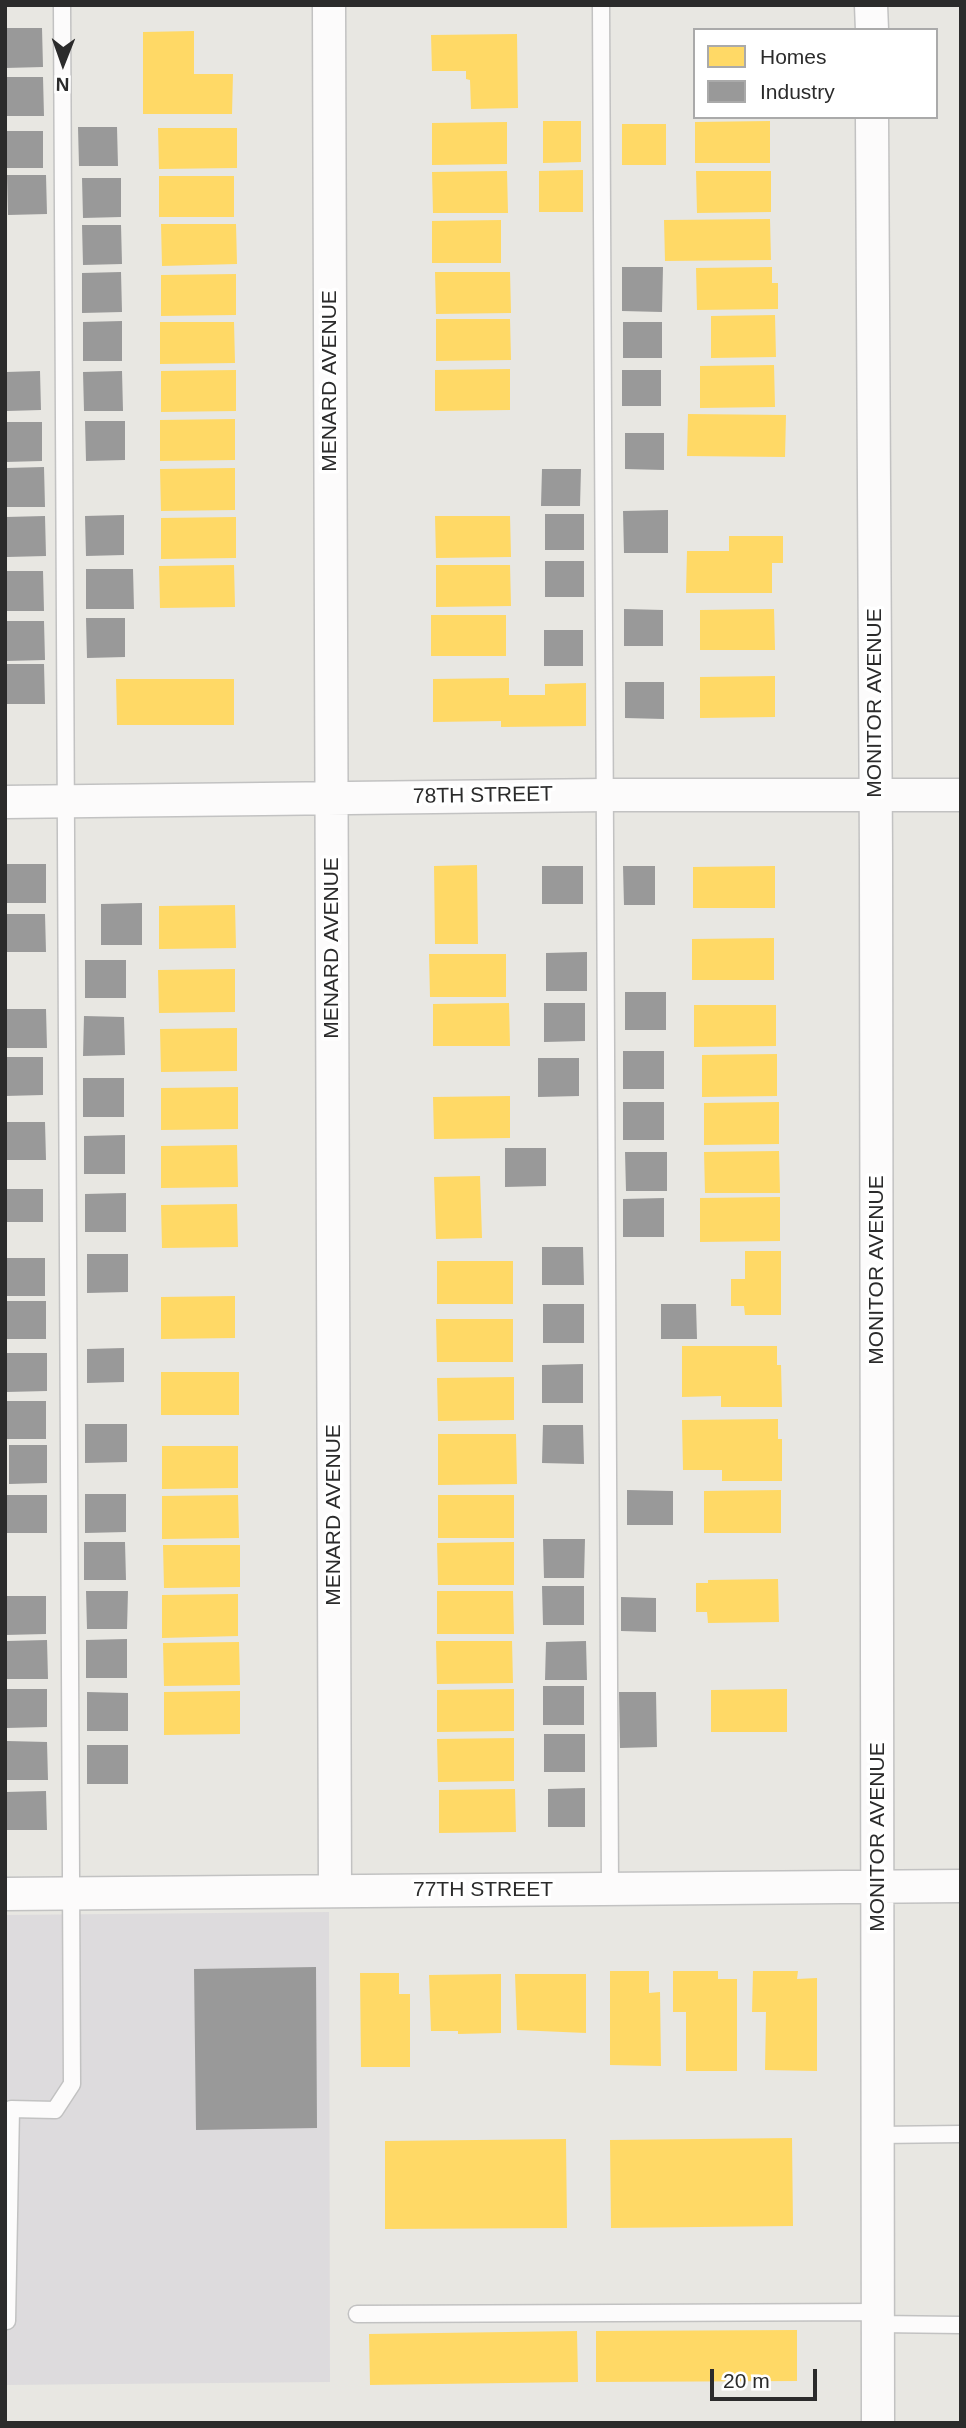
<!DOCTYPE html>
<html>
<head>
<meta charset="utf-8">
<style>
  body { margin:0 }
  #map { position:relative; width:966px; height:2428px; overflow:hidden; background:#e8e7e2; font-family:Helvetica,sans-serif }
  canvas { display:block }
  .frame { position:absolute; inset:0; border:7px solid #2b2b2b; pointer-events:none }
  .legend { position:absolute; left:693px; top:28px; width:245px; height:91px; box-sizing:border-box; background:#fff; border:2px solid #aaa; margin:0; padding:9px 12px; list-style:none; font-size:21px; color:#2b2b2b }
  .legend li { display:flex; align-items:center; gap:14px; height:35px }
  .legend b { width:35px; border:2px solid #aaa }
  .north { position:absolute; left:28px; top:28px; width:70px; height:70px; -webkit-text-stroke:5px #fff; paint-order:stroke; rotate:181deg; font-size:19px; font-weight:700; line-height:28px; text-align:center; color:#2b2b2b }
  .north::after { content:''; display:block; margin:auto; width:24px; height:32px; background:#2b2b2b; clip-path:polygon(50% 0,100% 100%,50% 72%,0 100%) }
  .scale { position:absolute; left:710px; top:2369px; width:107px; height:32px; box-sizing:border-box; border:4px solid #2b2b2b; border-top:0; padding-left:9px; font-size:21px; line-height:24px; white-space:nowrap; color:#2b2b2b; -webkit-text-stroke:5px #fff; paint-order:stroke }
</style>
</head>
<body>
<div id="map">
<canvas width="966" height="2428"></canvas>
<div class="frame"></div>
<ul class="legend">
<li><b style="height:19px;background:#ffd966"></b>Homes</li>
<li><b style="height:19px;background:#999"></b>Industry</li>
</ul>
<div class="north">N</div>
<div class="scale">20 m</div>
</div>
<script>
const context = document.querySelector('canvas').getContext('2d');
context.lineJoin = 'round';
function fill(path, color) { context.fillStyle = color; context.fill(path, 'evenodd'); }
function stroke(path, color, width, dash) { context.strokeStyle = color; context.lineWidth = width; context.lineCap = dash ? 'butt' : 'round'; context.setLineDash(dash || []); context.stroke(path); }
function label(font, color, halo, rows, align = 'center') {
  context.font = font + ' Helvetica,sans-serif'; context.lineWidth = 7; context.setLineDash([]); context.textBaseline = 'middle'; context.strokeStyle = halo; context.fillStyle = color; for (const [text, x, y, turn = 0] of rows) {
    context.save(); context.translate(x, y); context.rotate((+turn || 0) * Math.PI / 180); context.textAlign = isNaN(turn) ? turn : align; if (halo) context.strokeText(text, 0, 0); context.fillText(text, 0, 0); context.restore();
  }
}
const industrial = new Path2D(`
  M329,1912L330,2382L5,2385V1915Z`);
const homes = new Path2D(`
  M194,31V74H233L232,114H143V32Z
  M517,34L518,108L471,109L470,80L466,79V71H432L431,35Z
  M543,121H581V162L543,163Z
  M770,121V163H695V122Z
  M507,122V164L432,165V123Z
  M622,124H666V165H622Z
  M158,128H237V168L159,169Z
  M583,170V212H539V171Z
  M507,171L508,213H433L432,172Z
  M696,171H771V212L697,213Z
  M159,176H234V217H159Z
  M770,219L771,260L665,261L664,220Z
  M501,220V263H432V221Z
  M161,224H236L237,264L162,266Z
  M772,267V283H778V309L697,310L696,268Z
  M435,272H510L511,313L436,314Z
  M236,274V315L161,316V275Z
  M775,315L776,357L711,358V316Z
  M436,319H510L511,360L436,361Z
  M160,322H234L235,363L160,364Z
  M774,365L775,407L700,408V366Z
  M510,369V410L435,411V370Z
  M236,370V411L161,412V371Z
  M688,414L786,415L785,457L687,456Z
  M235,419V460L160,461V420Z
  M235,468V510L161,511L160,469Z
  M435,516H510L511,557L436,558Z
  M236,517V558L161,559V518Z
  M729,536H783V563H772V593H686L687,551H729Z
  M234,565L235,607L160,608L159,566Z
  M436,565H510L511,606L436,607Z
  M774,609L775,650H700V610Z
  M431,615H506V656H431Z
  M775,676V717L700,718V677Z
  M509,678V695H545V684L586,683V726L501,727V721L433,722V679Z
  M116,679H234V725H117Z
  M477,865L478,944H435L434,866Z
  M775,866V908H693V867Z
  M235,905L236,948L159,949V906Z
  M774,938V980H692V939Z
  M429,954H506V997H430Z
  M235,969V1012L159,1013L158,970Z
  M509,1003L510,1046H433V1004Z
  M694,1005H776V1046L694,1047Z
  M237,1028V1071L161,1072L160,1029Z
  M777,1054V1096L702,1097V1055Z
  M238,1087V1129L161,1130V1088Z
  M510,1096V1138L434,1139L433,1097Z
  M779,1102V1144L704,1145V1103Z
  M237,1145L238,1187L161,1188V1146Z
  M779,1151L780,1193H705L704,1152Z
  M480,1176L482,1238L436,1239L434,1177Z
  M780,1197V1241L700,1242V1198Z
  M237,1204L238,1247L162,1248L161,1205Z
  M745,1251H781V1315H745L744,1306H731V1279H745Z
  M437,1261H513V1304H437Z
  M235,1296V1338L161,1339V1297Z
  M436,1319H513V1362H437Z
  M682,1346H777V1365H781L782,1407H721V1396L682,1397Z
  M161,1372H239V1415H161Z
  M514,1377V1420L438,1421L437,1378Z
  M778,1419V1439H782V1481H722V1470H683L682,1420Z
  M438,1434H516L517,1484L438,1485Z
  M162,1446H238V1488L162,1489Z
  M781,1490V1533H704V1491Z
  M238,1495L239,1538L162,1539V1496Z
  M438,1495H514V1538H438Z
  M514,1542V1585H438L437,1543Z
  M163,1545H240V1587L164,1588Z
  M778,1579L779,1622L708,1623L707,1612H696V1583H708V1580Z
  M437,1591H513L514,1634H437Z
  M238,1594V1636L162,1638V1595Z
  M436,1641H512L513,1683L437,1684Z
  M239,1642L240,1685L164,1686L163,1643Z
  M514,1689V1731L437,1732V1690Z
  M787,1689V1732H711V1690Z
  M240,1691V1734L164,1735V1692Z
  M514,1738V1781L438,1782L437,1739Z
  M515,1789L516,1832L439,1833V1790Z
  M610,1971H649V1993L660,1992L661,2066L610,2065Z
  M673,1971H718V1979H737V2071H686V2012H673Z
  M753,1971H798L797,1979L817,1978V2071L765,2070L766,2012H752Z
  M360,1973H399V1994H410V2067H361Z
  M501,1974V2033L458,2034V2031H431L429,1975Z
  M515,1974H586V2033L517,2030Z
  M792,2138L793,2226L611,2228L610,2140Z
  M566,2139L567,2228L385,2229V2141Z
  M797,2330V2381L596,2382V2331Z
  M577,2331L578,2382L370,2385L369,2334Z`);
const industry = new Path2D(`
  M5,28H42L43,67L5,68Z
  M5,77H43L44,116H5Z
  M78,127H117L118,166H79Z
  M5,131H43V168H5Z
  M7,175H46L47,214L8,215Z
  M82,178H121V217L83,218Z
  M82,225H121L122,264L83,265Z
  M622,267H663L662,312L622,311Z
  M121,272L122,312L82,313V273Z
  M122,321V361H83V322Z
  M623,322H662V358H623Z
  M622,370H661V406H622Z
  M40,371L41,410L7,411L6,372Z
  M122,371L123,411H84L83,372Z
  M85,421H125V460L86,461Z
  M5,422H42V461L5,462Z
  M625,433H664V470L625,469Z
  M44,467L45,507H6V468Z
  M542,469H581L580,506H541Z
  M668,510V553H624L623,511Z
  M545,514H584V550H545Z
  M124,515V555L86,556L85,516Z
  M45,516L46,556L7,557L6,517Z
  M545,561H584V597H545Z
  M86,569H133L134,609H86Z
  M5,571H43L44,611H5Z
  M624,609L663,610V646H624Z
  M86,618H125V657L87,658Z
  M6,621H44L45,660L6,661Z
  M544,630H583V666H544Z
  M5,664H44L45,704H6Z
  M625,682H664V719L625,718Z
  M5,864H46V903H5Z
  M542,866H583V904H542Z
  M623,866H655V905H624Z
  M142,903V945H101V904Z
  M5,914H45L46,952H5Z
  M587,952V991H546V953Z
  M85,960H126V998H85Z
  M625,992H666V1030H625Z
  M544,1003H585V1041L544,1042Z
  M5,1009H46L47,1048H5Z
  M84,1016L124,1017L125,1055L83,1056Z
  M623,1051H664V1089H623Z
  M5,1057H43V1095L5,1096Z
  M538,1058H579V1096L538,1097Z
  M83,1078H124V1117H83Z
  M623,1102H664V1140H623Z
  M5,1122H45L46,1160H5Z
  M125,1135V1174H84V1136Z
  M505,1148H546V1186L505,1187Z
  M625,1152H667V1191H626Z
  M6,1189H43V1222H6Z
  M126,1193V1232H85V1194Z
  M664,1198V1237H623V1199Z
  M542,1247H583L584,1285H542Z
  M87,1254H128V1292L87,1293Z
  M5,1258H45V1296H5Z
  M5,1301H46V1339H5Z
  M543,1304H584V1343H543Z
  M661,1304H696L697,1339H661Z
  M124,1348V1382L87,1383V1349Z
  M6,1353H47V1391L6,1392Z
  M583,1364V1403H542V1365Z
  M5,1401H46V1439H5Z
  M85,1424H127V1462L85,1463Z
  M543,1425H583L584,1464L542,1463Z
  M9,1445H47V1483L9,1484Z
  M627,1490L673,1491V1525H627Z
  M85,1494H126V1532L85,1533Z
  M6,1495H47V1533H6Z
  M543,1539H585L584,1578H544Z
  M84,1542H125L126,1580H84Z
  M542,1586H584V1625H543Z
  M86,1591H128L127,1629H87Z
  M5,1596H46V1634L5,1635Z
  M621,1597L656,1598V1632L621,1631Z
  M127,1639V1678H86V1640Z
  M47,1640L48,1679H6L7,1641Z
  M586,1641L587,1680H545L546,1642Z
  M543,1686H584V1725H543Z
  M6,1689H47V1727L6,1728Z
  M87,1692L128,1693V1731H87Z
  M619,1692H656L657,1747L620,1748Z
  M544,1734H585V1772H544Z
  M7,1741L47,1742L48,1780H6Z
  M87,1745H128V1784H87Z
  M585,1788V1827H548V1789Z
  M46,1791L47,1830H5L6,1792Z
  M316,1967L317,2128L196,2130L194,1969Z`);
const lane = new Path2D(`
  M601,5L610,1889
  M879,2135L961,2134
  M357,2314L878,2312
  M7,2321L11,2109L55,2110L72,2084L62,5
  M878,2324L961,2325`);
const street = new Path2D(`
  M329,5L335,1891
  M871,5L872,30
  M872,117L876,857L878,2423
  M5,802L606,795H961
  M5,1894L961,1886`);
const streetNames = [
  ["MENARD AVENUE",330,381,-90],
  ["MONITOR AVENUE",875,703,-90],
  ["78TH STREET",483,796,-1],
  ["MENARD AVENUE",332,948,-90],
  ["MONITOR AVENUE",877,1270,-90],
  ["MENARD AVENUE",334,1515,-90],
  ["MONITOR AVENUE",878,1837,-90],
  ["77TH STREET",483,1890]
];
fill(industrial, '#dddbdd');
fill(homes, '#ffd966');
fill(industry, '#999');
stroke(lane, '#c2c2c2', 19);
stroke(street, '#c2c2c2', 35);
stroke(lane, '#fcfbfb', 16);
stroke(street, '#fcfbfb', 32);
label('21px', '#2b2b2b', '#fff', streetNames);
</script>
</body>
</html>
